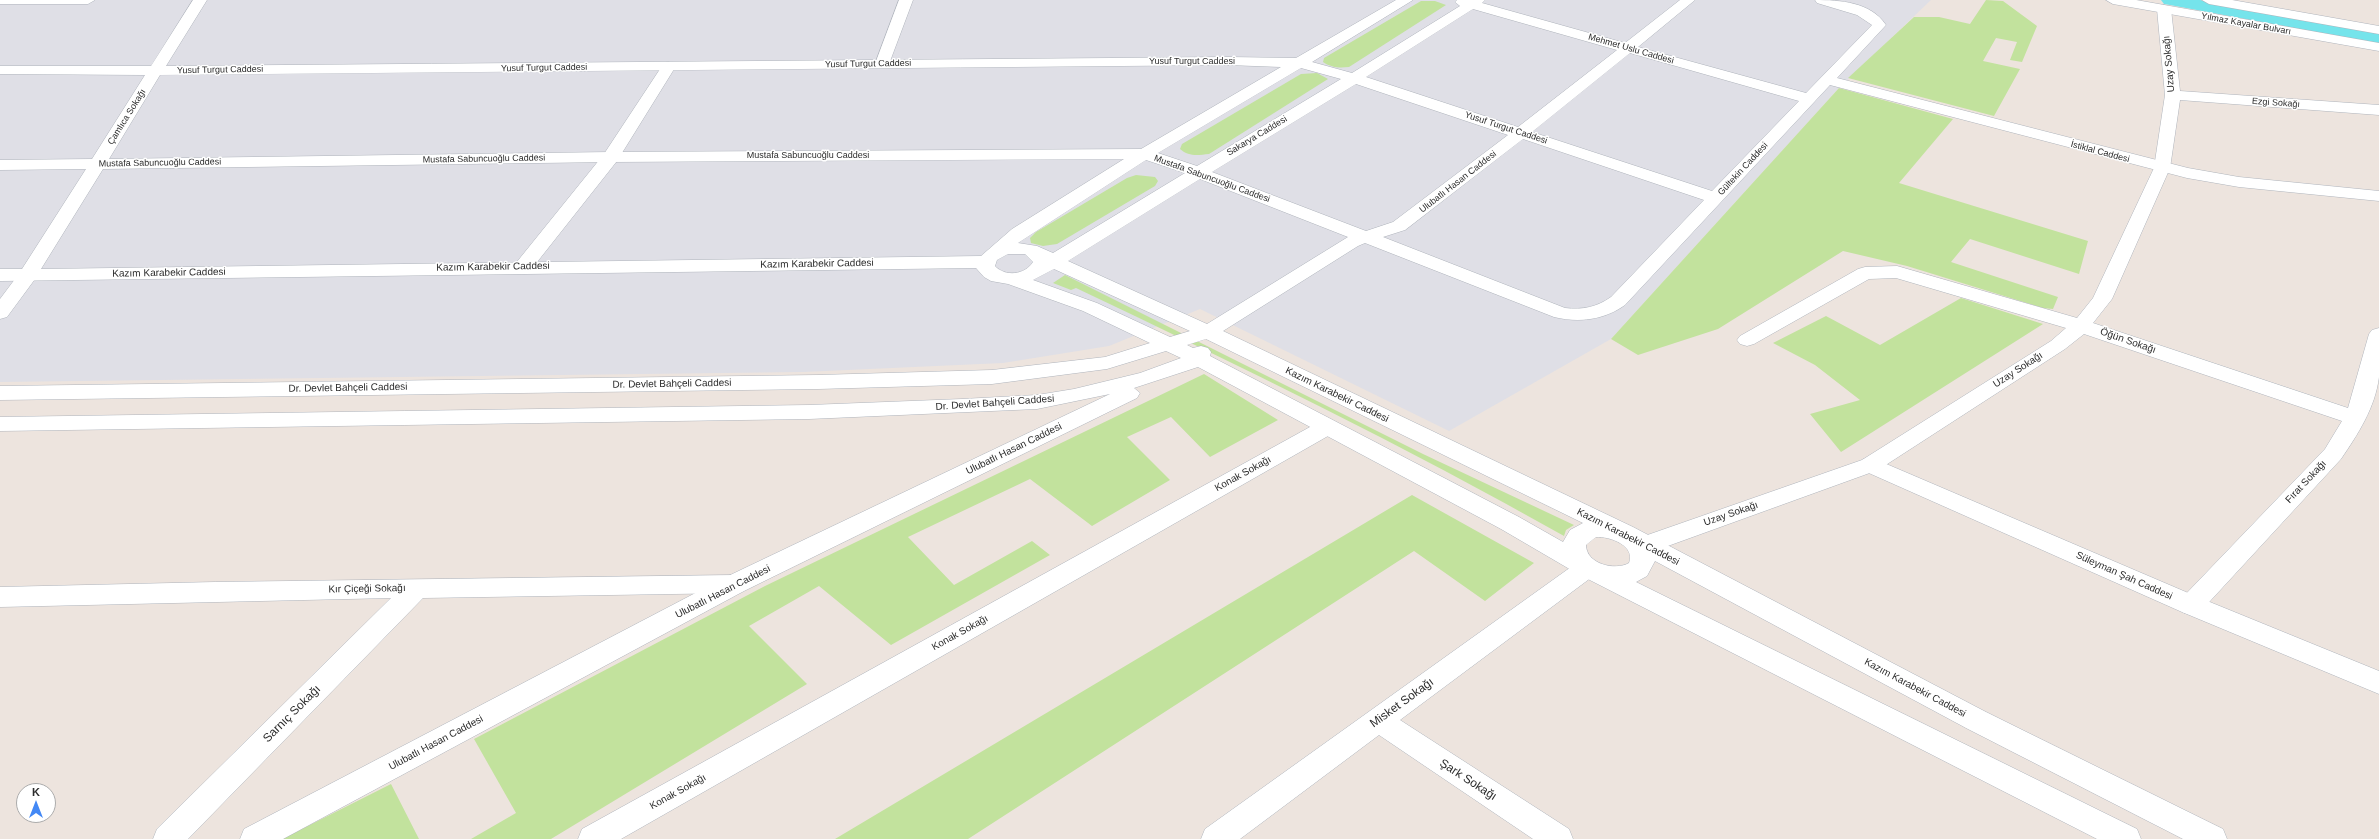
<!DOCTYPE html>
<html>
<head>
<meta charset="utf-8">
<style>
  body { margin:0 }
  #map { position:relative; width:2379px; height:839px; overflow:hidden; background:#ede4de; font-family:Helvetica,sans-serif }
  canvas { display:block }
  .north { position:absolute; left:16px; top:783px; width:40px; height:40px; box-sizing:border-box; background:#fff; border:1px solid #ababab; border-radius:50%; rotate:0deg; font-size:11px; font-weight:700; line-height:16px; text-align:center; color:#2c2c2c }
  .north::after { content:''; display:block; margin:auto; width:14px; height:18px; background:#4388f5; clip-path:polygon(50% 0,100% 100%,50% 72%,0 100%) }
</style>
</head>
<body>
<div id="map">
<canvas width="2379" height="839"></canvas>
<div class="north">K</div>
</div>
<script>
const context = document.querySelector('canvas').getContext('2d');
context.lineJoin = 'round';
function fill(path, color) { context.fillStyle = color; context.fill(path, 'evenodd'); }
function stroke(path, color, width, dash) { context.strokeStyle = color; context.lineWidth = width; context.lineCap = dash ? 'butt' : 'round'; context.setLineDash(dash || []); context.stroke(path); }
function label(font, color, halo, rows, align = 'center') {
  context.font = font + ' Helvetica,sans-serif'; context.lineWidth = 3; context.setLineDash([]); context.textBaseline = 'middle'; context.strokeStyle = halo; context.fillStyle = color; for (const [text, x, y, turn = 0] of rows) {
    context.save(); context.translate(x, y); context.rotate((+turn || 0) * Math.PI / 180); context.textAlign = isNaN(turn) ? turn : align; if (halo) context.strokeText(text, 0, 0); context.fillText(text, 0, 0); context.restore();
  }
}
const industrial = new Path2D(`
  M0,0H1931L1839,88L1611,339L1449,431L1200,309L1109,346L1003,363L803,372L0,382Z`);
const green = new Path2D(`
  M1986,0L2003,1L2037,26L2022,62L2010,60L2017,42L1996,38L1983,61L2020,69L1994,116L1848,78L1914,17H1939L1970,24Z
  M1421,1H1435L1446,5L1349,67C1340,68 1332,68 1323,62L1324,58Z
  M1317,73L1328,79L1209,154C1198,155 1189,157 1180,149L1182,144L1301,74Z
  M1839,88L1953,119L1899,183L2088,241L2079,274L1970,239L1951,262L2058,297L2053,309L2043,308L1907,266L1843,251L1718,329L1638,355L1611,339Z
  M1136,175L1155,177L1158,181L1155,186L1057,244L1043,246L1031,243L1030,238L1036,232L1127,178Z
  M1065,275L1423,454L1574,525L1566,530L1564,536C1405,446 1240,366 1076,288L1071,290L1053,283Z
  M1961,298L2043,324L1841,452L1810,414L1860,400L1815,365L1773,343L1826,316L1880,345Z
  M1204,374L1278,420L1210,457L1171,417L1127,437L1170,480L1092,526L1030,479L908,537L954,585L1032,541L1050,555L891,645L819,586L749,626L807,684L551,839H471L516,813L474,739L765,586Z
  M1412,495L1534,563L1485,601L1414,551L968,839H835Z
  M391,784L419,839H282Z`);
const canal = new Path2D(`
  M2161,0H2200L2379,32V44L2170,5L2164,4Z`);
const minor = new Path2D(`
  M899,0H913L889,64L887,67H877L875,64Z
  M2164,5L2171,9L2180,91L2379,105V115L2180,100L2170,168L2112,299L2093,323L2348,408L2369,334L2372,330L2379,328C2379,344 2379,361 2379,377C2375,408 2358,434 2341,459L2200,612L2191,615L2182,612L2178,605L2182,598L2325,449L2342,421L2084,334L2065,349L1878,470L1654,551L1645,554L1636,551L1633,545L1636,539L1862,460L2051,341L2066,328L1896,278L1869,279L1754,344L1747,346L1740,344L1737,340L1740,336L1858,269L1865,267L1897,266L2077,318L2093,298L2154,168L2165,95L2157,9Z
  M669,62L676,66L617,161L530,271H516L514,267L516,263L604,154L664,63Z
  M28,269L35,271L38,275L7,317L0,319V299L21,271Z
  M1327,420L1335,422L1338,427L1335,432L621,839H578L582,829L1319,422Z
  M1587,559L1596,562L1599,568L1596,574L1400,720L1569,829L1573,839H1533L1379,735L1240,839H1201L1205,829L1578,562Z
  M735,575L744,577L748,584L744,591L735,593L423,598L188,839H153L157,829L391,598L0,607V587L215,582Z`);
const tertiary = new Path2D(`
  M0,0H95L88,4H0Z
  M193,0H207L166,66L1228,57L1296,58L1396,0H1413L1312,62L1352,73L1460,6L1455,2L1457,0H1485L1482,3L1625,43L1680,0H1695L1638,47L1806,93L1872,25L1857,15L1817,3L1815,0C1840,0 1871,2 1886,25L1837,78L2188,168L2239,177L2379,191V201L2239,187L2187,178L1830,85L1625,305C1604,320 1579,323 1554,317L1365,243L1358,246L1223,331L1633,527L1986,712L2223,829L2227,839H2183L1966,728L1655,561L1647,576L1636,582L2137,829L2141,839H2097L1578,574L1501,529L1198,367L1134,388L1140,393L1137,398L744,591L283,839H240L244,829L726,577L1110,394L1037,409L809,419L0,431V417L809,405L962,399L1037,395L1074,389L1140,373L1181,358L1166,351L1107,369L992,384L818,389L0,400V386L818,375L992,370L1105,357L1150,343L1083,311L1008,284L991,281L984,277L976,268L0,281V269H22L86,169L0,170V160L92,159L145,75L0,74V66H151ZM1473,9L1617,50L1518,127L1366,77ZM1630,53L1799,101L1712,191L1532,132ZM1228,65L1281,67L1141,149L611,152L109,159L160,75ZM1301,68L1341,79L1197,166L1158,153ZM1356,84L1508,135L1393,222L1366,231L1212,172ZM1523,139L1704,200L1611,297C1597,307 1583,310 1565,308L1383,237L1405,230ZM1124,159L1012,229L981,256L41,269L103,169L611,162ZM1146,160L1185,173L1053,253L1037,246L1018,243ZM1200,179L1348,237L1207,324L1068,261ZM1008,254H1025L1033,262C1025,275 1005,277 995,266L997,260ZM1054,269L1190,331L1170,337L1097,303L1033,280ZM1206,339L1583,523L1570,530L1563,542L1519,517L1210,356L1211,352L1208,348L1201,346L1193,348L1187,345ZM1596,537C1610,536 1636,546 1629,563C1615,571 1586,564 1586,545Z
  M2106,0H2136L2379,43V51L2113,4Z
  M2202,0H2232L2379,26V34L2209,4Z
  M1870,457L2200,598L2379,671V694L2182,612L1862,470L1859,465L1862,460Z`);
const farStreetnames = [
  ["Yılmaz Kayalar Bulvarı",2246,24,10],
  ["Mehmet Uslu Caddesi",1631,49,16],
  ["Yusuf Turgut Caddesi",1192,62],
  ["Yusuf Turgut Caddesi",868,64,-1],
  ["Yusuf Turgut Caddesi",544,68,-1],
  ["Yusuf Turgut Caddesi",220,70,-1],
  ["Ezgi Sokağı",2276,103,4],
  ["Çamlıca Sokağı",127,117,-58],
  ["Yusuf Turgut Caddesi",1506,128,18],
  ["Sakarya Caddesi",1257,136,-31],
  ["İstiklal Caddesi",2100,152,15],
  ["Mustafa Sabuncuoğlu Caddesi",808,156],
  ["Mustafa Sabuncuoğlu Caddesi",484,159,-1],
  ["Mustafa Sabuncuoğlu Caddesi",160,163,-1],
  ["Gültekin Caddesi",1743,169,-47],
  ["Mustafa Sabuncuoğlu Caddesi",1212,179,20],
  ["Ulubatlı Hasan Caddesi",1458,182,-38]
];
const streetNames = [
  ["Uzay Sokağı",2169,64,-95],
  ["Kazım Karabekir Caddesi",817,264,-1],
  ["Kazım Karabekir Caddesi",493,267,-1],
  ["Kazım Karabekir Caddesi",169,273,-1],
  ["Öğün Sokağı",2128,341,19],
  ["Uzay Sokağı",2018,370,-33],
  ["Dr. Devlet Bahçeli Caddesi",672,384,-1],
  ["Dr. Devlet Bahçeli Caddesi",348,388,-1],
  ["Kazım Karabekir Caddesi",1337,395,26],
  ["Dr. Devlet Bahçeli Caddesi",995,403,-4],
  ["Ulubatlı Hasan Caddesi",1014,449,-26],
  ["Konak Sokağı",1243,474,-29],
  ["Fırat Sokağı",2306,482,-47],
  ["Uzay Sokağı",1731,514,-19],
  ["Kazım Karabekir Caddesi",1628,537,27],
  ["Süleyman Şah Caddesi",2124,576,24],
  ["Kır Çiçeği Sokağı",367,589,-1],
  ["Ulubatlı Hasan Caddesi",723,592,-27],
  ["Konak Sokağı",960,633,-29],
  ["Kazım Karabekir Caddesi",1915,688,28],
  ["Ulubatlı Hasan Caddesi",436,743,-28],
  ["Konak Sokağı",678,792,-29]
];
const nearStreetnames = [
  ["Misket Sokağı",1402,703,-36],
  ["Sarnıç Sokağı",292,714,-45],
  ["Şark Sokağı",1468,780,33]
];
fill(industrial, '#dfdfe6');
fill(green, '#c2e29d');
fill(canal, '#75e4eb');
stroke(minor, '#afb4bc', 1);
stroke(tertiary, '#afb4bc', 1);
fill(minor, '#fff');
fill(tertiary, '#fff');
label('9px', '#2c2c2c', '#fff', farStreetnames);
label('10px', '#2c2c2c', '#fff', streetNames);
label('12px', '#2c2c2c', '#fff', nearStreetnames);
</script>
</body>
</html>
